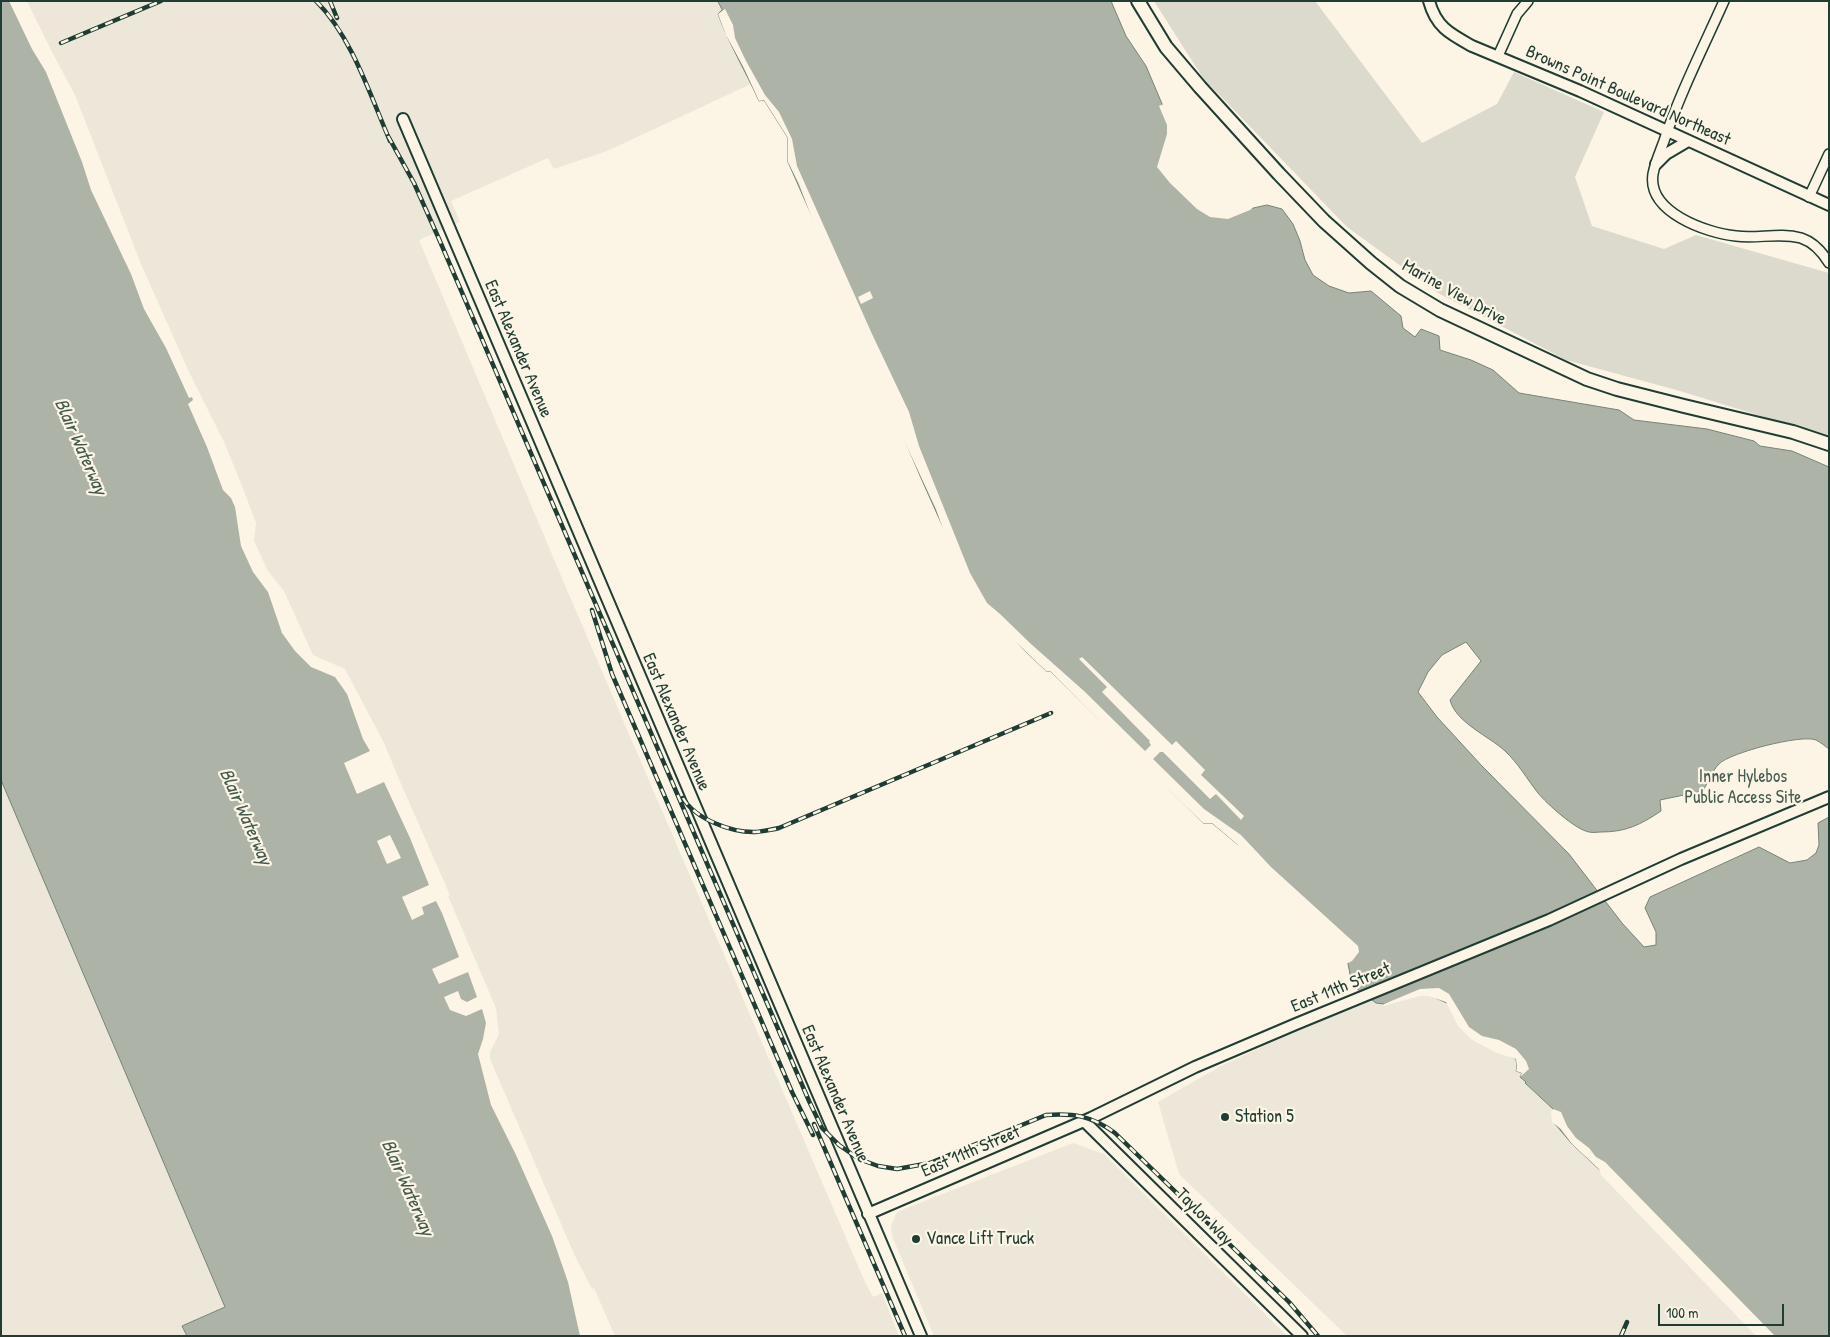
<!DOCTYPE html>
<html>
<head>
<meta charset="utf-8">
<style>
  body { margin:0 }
  #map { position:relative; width:1830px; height:1337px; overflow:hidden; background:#fcf5e5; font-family:"Patrick Hand",sans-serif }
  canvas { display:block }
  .frame { position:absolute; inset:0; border:2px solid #1f3d34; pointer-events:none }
  .scale { position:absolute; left:1658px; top:1304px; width:126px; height:22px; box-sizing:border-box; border:2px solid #1f3d34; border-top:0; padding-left:6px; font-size:15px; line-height:18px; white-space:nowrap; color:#1f3d34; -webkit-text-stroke:4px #fcf5e5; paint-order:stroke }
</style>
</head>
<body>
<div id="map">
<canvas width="1830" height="1337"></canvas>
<div class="frame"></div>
<div class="scale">100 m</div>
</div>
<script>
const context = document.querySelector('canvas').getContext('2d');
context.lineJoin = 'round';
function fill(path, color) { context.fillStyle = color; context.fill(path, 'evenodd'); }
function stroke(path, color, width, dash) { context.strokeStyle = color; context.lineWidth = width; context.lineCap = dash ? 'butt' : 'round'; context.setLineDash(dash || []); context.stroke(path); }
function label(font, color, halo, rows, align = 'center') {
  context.font = font + ' "Patrick Hand",sans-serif'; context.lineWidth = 4.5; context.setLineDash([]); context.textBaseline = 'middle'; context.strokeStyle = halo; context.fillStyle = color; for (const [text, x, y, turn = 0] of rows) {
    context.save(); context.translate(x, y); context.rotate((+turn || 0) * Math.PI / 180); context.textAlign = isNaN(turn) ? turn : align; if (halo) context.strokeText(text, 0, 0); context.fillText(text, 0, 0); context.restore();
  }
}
const built = new Path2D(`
  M25,1H743L744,68L751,84L607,151L554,169L548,158L451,201L460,222L419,240L567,590L865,1282L873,1297L882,1293L899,1336H615L594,1288L592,1289L574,1254L487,1052L312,657L266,573L203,408Z
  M1,780L225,1307L183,1326L187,1336H1Z
  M1415,995H1429L1449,1004L1473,1037L1516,1059L1522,1073L1520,1077L1526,1082L1525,1084L1553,1109L1555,1124L1572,1144L1602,1172L1760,1336H1347L1179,1174L1158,1102L1221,1066L1309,1025L1372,1000L1376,1003Z
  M1073,1143L1104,1154L1287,1336H934L892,1236L891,1226L896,1214L899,1211Z`);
const green = new Path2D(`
  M1154,1H1315L1422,143L1497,104L1514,72L1604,112L1575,177L1592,226L1664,249L1696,235L1829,273V437L1680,391L1566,360L1438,293L1347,227L1203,78Z`);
const water = new Path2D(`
  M1,1H25L97,157L252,542L312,657L342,669L494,1008L487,1051L488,1064L600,1336H187L182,1326L225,1307L1,780Z
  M718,1H1111L1126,36L1146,66L1171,125L1164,162L1166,173L1205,211L1221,215L1267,205L1282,209L1293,224L1300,241L1305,260L1313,275L1329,286L1349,293L1371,291L1401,316L1403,328L1415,337L1421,329L1439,336L1440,350L1471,360L1493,370L1519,393L1619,410L1634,420L1707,429L1754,441L1760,446L1792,451L1829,467V749C1825,746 1820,742 1816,740C1801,734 1729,753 1719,764C1712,771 1708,782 1703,791L1660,800L1661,811C1640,825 1626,832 1601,832C1597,832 1593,833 1589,832C1576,830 1547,804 1538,793C1527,779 1518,763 1505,751C1489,736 1456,723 1450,700L1481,661L1466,642L1442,655L1428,672L1418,692L1437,717L1482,766L1569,854L1622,923L1644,947L1656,945V932L1645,908L1650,897L1759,847L1790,863L1807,860L1816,853L1819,845L1818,823L1829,817V1336H1760L1602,1172L1572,1144L1555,1124L1553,1109L1525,1083L1526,1082L1520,1077L1522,1073L1516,1071L1517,1068L1516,1059L1473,1037L1449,1004L1429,995H1415L1384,1004L1376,1003L1356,988L1351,979L1345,949L1243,849L1212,823H1203L1050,671H1046L1022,648L971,590L921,478L903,436L897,409L788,162V138L764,100L759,101C746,72 729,44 718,14L722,10Z`);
const pier = new Path2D(`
  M9,1H27L51,50L75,95L141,264L189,372L225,444L244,491L256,523L254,541L268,571L284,591L313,655L345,669L385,745L398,777L450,895L448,896L496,1008L499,1034L490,1052V1064L540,1184L587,1290L596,1323L603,1336H580L568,1282L552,1236L516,1155L491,1105L478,1054L483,1039L486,1023L482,1009L466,1016L450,1010L444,997L458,991L461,999L467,1002L477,997L468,972L439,984L432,969L459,957L442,913L436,901L422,907L424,914L412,920L402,897L429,885L410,838L384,782L357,794L344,763L370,751L363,739L347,694L335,677L311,667L295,651L282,633L268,592L253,572L241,546L235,507L231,498L223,490L207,447L188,404L193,400L192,397L189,398L166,348L144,309L131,274L91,190L82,162L46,72L32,49Z
  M725,9L733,25L735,38L746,61L765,95L779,112L792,139L797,166L872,334L909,412L919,446L970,573L987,603L1000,614L1031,644L1084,691L1145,751L1151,745L1149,742L1150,741L1102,692L1107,687L1079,659L1082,657L1172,745L1176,741L1205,770L1201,775L1244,816L1241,820L1216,794L1210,799L1163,752H1160L1153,759L1204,809L1241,835L1271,867L1358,946L1359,952L1352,961L1346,964L1345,955L1342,951L1276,889L1239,849L1238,845L1212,823H1203L1145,767L1143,768L1136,761L1137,759L1050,671H1046L1000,627L971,604L969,590L945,535L936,509L894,419V409L832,272L799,184L788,162V138L764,100L759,101L744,68L726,35L718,14Z
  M1164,104L1174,125L1173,144L1167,162L1169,172L1207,208L1221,212L1256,205L1250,210L1228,219L1210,217L1197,209L1170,183L1157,167L1167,134V125L1159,106Z
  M870,291L873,298L861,304L858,297Z
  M390,835L401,858L387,864L377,841Z
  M1439,988L1449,994L1469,1027L1482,1036L1499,1040L1516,1049L1526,1061L1529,1069L1520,1077L1522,1073L1516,1071L1517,1068L1516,1059L1497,1053L1472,1040L1458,1026L1446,1002L1428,996H1420L1383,1006L1384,1004L1420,989Z
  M1553,1109L1561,1112L1567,1126L1576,1138L1589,1148L1596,1157L1605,1162L1775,1336H1756L1601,1175L1599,1169L1572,1144L1561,1129L1552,1122L1551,1111Z`);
const minor = new Path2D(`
  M1724,1C1703,48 1680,93 1664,141C1660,152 1655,163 1653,174C1647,212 1706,233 1736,236C1757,239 1780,232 1801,238C1813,242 1823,253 1829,263
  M1498,56L1517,14L1528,1
  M1809,197L1829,154`);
const tertiary = new Path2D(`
  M1429,1C1436,27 1450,34 1472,46L1580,91L1829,205
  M403,119L921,1336
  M1656,164L1666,154L1688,141
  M1084,1121L1302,1336
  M868,1214L1091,1118L1195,1067L1296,1024L1549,920L1681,859L1829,797`);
const secondary = new Path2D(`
  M1138,1L1166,47L1200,87L1279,174L1324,221L1371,263L1400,286L1440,310L1587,379L1617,389L1684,406L1793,432L1829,444`);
const rail = new Path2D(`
  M316,1C352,37 370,95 390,141
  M330,1L337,18
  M61,43L161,1
  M388,136L414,183L439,239L809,1101L822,1128L839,1145L859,1159L878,1166L897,1169L930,1163L1046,1115C1074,1113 1092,1116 1115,1133L1289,1302L1318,1336
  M592,610L612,674L792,1092L813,1135
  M683,798C695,819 732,833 756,832C763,831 771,830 779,828L1051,713
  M814,1124L905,1336
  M1621,1336L1627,1322`);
const markers = [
  [1225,1117,5,"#1f3d34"],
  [916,1239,5,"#1f3d34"]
];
const streetNames = [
  ["Browns Point Boulevard Northeast",1628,96,24],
  ["Marine View Drive",1454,293,29],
  ["East Alexander Avenue",518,349,67],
  ["East Alexander Avenue",676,722,67],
  ["East 11th Street",1341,988,-22],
  ["East Alexander Avenue",835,1094,67],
  ["East 11th Street",971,1152,-23],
  ["Taylor Way",1204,1217,45]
];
const parkNames = [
  ["Inner Hylebos",1743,777],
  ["Public Access Site",1743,798]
];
const poiNames = [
  ["Station 5",1235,1117],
  ["Vance Lift Truck",926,1239]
];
const waterNames = [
  ["Blair Waterway",80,447,66],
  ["Blair Waterway",245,817,66],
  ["Blair Waterway",407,1188,66]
];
fill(built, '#ece7d8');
fill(green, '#dcdacc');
fill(water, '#aeb3a7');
stroke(water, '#758479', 1);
fill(pier, '#fcf5e5');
stroke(minor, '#1f3d34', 12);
stroke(tertiary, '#1f3d34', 14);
stroke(secondary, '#1f3d34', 16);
stroke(minor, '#fcf5e5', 9);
stroke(tertiary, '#fcf5e5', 10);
stroke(secondary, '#fcf5e5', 12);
stroke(rail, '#1f3d34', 4.5);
stroke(rail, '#fcf5e5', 2.5, [8]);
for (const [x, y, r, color] of markers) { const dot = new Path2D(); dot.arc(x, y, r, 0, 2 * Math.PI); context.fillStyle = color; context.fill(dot); stroke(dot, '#fcf5e5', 2); }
label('18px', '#1f3d34', '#fcf5e5', streetNames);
label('18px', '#455c52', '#fcf5e5', parkNames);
label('18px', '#1f3d34', '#fcf5e5', poiNames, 'left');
label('italic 19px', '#435a51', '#fcf5e5', waterNames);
</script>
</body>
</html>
